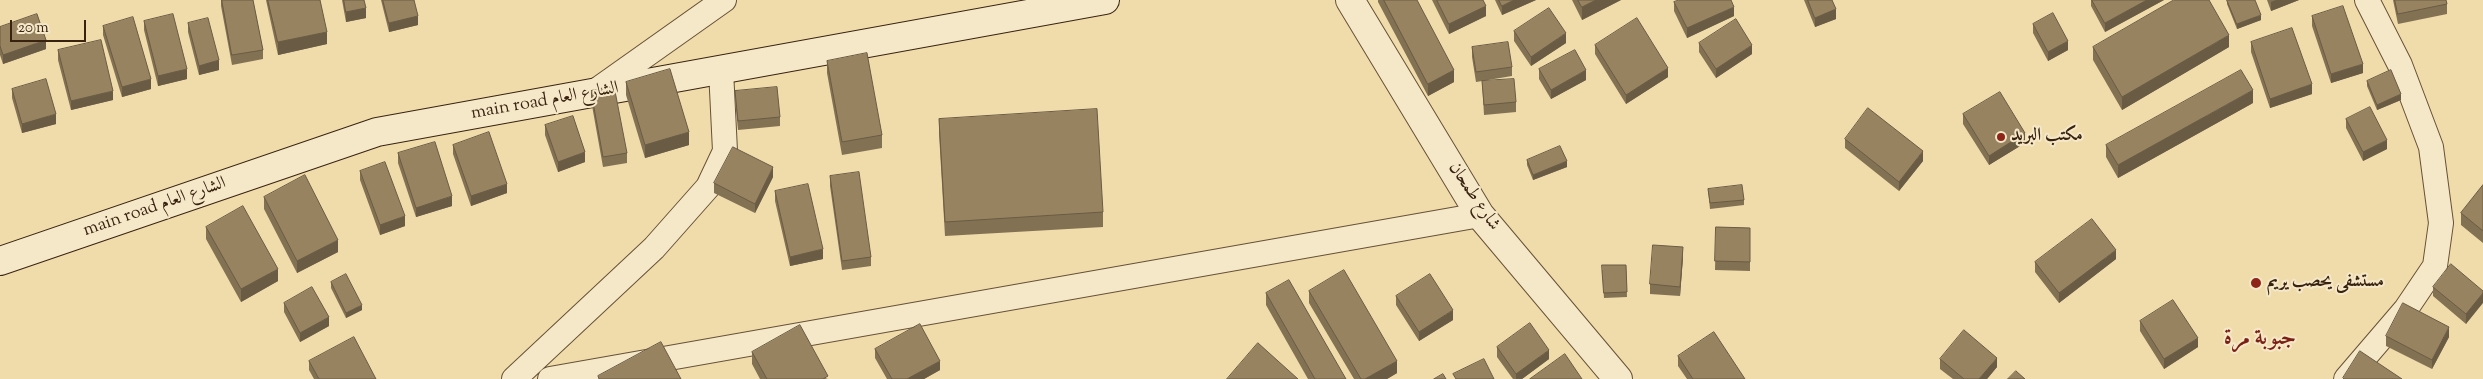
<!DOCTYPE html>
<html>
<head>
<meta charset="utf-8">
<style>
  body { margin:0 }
  #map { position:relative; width:2483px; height:379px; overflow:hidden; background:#f0dbab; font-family:"Sorts Mill Goudy",serif }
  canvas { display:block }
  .scale { position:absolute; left:10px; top:20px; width:76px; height:22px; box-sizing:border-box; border:2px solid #392310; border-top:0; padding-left:6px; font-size:15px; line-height:18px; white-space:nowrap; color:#392310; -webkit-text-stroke:4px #f5e8c8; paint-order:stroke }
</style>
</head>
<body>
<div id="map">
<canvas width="2483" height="379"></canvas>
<div class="scale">20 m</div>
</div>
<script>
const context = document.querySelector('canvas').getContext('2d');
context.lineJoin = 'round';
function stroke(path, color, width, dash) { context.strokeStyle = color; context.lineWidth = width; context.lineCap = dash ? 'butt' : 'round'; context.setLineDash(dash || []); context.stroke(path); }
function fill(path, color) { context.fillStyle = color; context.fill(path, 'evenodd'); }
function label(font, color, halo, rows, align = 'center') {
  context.font = font + ' "Sorts Mill Goudy",Amiri,serif'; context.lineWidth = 4; context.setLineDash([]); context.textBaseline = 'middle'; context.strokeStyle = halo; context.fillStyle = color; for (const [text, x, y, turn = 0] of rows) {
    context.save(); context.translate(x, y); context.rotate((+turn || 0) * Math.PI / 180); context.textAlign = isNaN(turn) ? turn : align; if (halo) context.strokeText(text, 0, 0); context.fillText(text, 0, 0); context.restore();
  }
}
const minor = new Path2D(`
  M594,92L724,0
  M514,379L654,248L708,187L725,151L721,70
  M550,379L1480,215
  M2346,379L2406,309L2435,266L2441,223L2431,147L2400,65L2367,0`);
const tertiary = new Path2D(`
  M1350,0L1480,215L1618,379`);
const secondary = new Path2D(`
  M0,261L377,132L1105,0`);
const wall = new Path2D(`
  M221,0H253L263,50V59L232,65L221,6Z
  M266,0H320L327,44L278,55Z
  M342,0H364L366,18L346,22Z
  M381,0H414L418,25L389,32Z
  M1378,0H1417L1454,82L1428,96L1378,2Z
  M1432,0H1483L1486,16L1449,34Z
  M1495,0H1536L1502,15Z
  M1572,0H1621L1582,20Z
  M1804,0H1832L1836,19L1815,27Z
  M2091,0H2164L2105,32L2091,6Z
  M2227,0L2261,20L2237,29L2227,4Z
  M2267,0H2299L2271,11Z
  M2393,0H2446L2447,4V14L2398,24Z
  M1674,2L1734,16L1687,38L1674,11Z
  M2312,16L2363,73L2331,83L2312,26Z
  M144,21L187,79L158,86L144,30Z
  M188,23L219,70L199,75L188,32Z
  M2033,24L2068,50L2048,61L2033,33Z
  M103,26L151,89L122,97L103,35Z
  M0,27L46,49L3,64L0,55Z
  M1514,31L1566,43L1531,66L1514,41Z
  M2251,42L2312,94L2270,108L2251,52Z
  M1699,43L1752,54L1716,78L1699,52Z
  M1595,45L1668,77L1626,104L1595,54Z
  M1472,47L1512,67V76L1476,82L1472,57Z
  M2093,47H2229L2122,110L2093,60Z
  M58,50L113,100L71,110L58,60Z
  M827,61L882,135V148L842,155L827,73Z
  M1539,69L1586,80L1551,99L1539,79Z
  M1482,81L1516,102V112L1484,115Z
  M2367,81L2401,100L2377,110L2367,86Z
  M626,82L689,145L645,158L626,95Z
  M12,89L56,124L22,133L12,98Z
  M591,91L627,153V163L603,167L591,100Z
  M735,91L780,117V126L738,130L735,100Z
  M2253,103L2118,178L2106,157V145Z
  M1963,114L2025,143L1989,165L1963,124Z
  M939,119L1103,212V227L945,236L939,133Z
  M2346,119L2387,149L2363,161L2346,128Z
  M545,125L585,162L558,172L545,135Z
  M1845,139L1923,161L1899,191L1845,148Z
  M453,145L507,193L471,206L453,154Z
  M398,153L452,206L416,217L398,163Z
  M1527,160L1567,167L1533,180L1527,165Z
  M360,171L405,226L380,235L360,180Z
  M830,176L871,257V266L842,270L830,186Z
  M773,177L755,213L714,193V183Z
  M2483,185V243L2461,225V213Z
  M1708,189L1744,200V205L1710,209Z
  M775,191L823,259L790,266L775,201Z
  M264,197L338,252L297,273L264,209Z
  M206,227L278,281L241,302L206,239Z
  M1716,227L1750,228V271L1715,270Z
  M1683,257L1680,296L1650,294V284Z
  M2116,259L2059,303L2035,272V262Z
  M1626,265L1627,297L1604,298L1602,270Z
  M331,282L362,310L346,318L331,288Z
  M2433,287L2483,291L2466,324L2433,296Z
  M1309,291L1397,373L1387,379H1354L1309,303Z
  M1266,293L1346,379H1308L1266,305Z
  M1396,296L1453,320L1419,341L1396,305Z
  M284,303L329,326L300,342L284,312Z
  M2140,321L2198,347L2164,369L2140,331Z
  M2386,336L2449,337L2432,369L2386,346Z
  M1497,347L1549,359L1522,379H1513L1497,357Z
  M875,349L940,370L924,379H887L875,358Z
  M752,352L828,379H760L752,364Z
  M1678,356L1745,379H1687L1678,366Z
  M1940,359L1997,367L1987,379H1953L1940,369Z
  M309,361L376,379H314L309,370Z`);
const shadedWall = new Path2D(`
  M1514,0H1536L1502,15V6Z
  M1596,0H1621L1582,20V7Z
  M2147,0H2164L2105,32V23Z
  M2276,0H2299L2271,11V2Z
  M1486,6V16L1449,34V24Z
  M1734,7V16L1687,38V28Z
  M366,8V18L346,22V12Z
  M1836,9V19L1815,27V18Z
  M2261,15V20L2237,29V24Z
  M418,16V25L389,32V23Z
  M327,32V44L278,55V42Z
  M1566,33V43L1531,66V57Z
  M2229,35V47L2122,110V97Z
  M46,40V49L3,64V55Z
  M2068,41V50L2048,61V52Z
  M1752,45V54L1716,78V69Z
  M219,60V70L199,75V66Z
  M2363,64V73L2331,83V74Z
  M1668,68V77L1626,104V95Z
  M187,69V79L158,86V76Z
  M1454,70V82L1428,96V84Z
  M1586,70V80L1551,99V90Z
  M151,79V89L122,97V87Z
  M2312,84V94L2270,108V99Z
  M2253,90V103L2118,178V165Z
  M113,91V100L71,110V101Z
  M2401,94V100L2377,110V105Z
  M56,114V124L22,133V124Z
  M689,132V145L645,158V145Z
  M2025,133V143L1989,165V156Z
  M2387,140V149L2363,161V152Z
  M1923,151V161L1899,191V182Z
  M585,152V162L558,172V162Z
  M1567,161V167L1533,180V175Z
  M773,167V177L755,213V204Z
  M507,184V193L471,206V196Z
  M452,196V206L416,217V208Z
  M405,216V226L380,235V225Z
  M338,240V252L297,273V261Z
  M1683,247V257L1680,296V287Z
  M823,249V259L790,266V257Z
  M2116,250V259L2059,303V293Z
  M278,269V281L241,302V289Z
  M2483,293V303L2466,324V314Z
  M362,305V310L346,318V313Z
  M1453,310V320L1419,341V332Z
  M329,317V326L300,342V333Z
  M2449,327V337L2432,369V360Z
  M2198,338V347L2164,369V359Z
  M1549,350V359L1522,379H1516V374Z
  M1997,358V367L1987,379H1979Z
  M940,361V370L924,379H907Z
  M1397,361V373L1387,379H1365Z`);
const building = new Path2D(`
  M222,0H253L263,50L232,55Z
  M268,0H320L327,32L278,42Z
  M344,0H364L366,8L346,12Z
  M383,0H414L418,16L389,23Z
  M1384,0H1417L1454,70L1428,84Z
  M1437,0H1483L1486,6L1449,24Z
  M1499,0H1514L1502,6Z
  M1578,0H1596L1582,7Z
  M1679,0H1731L1734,7L1687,28L1674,2Z
  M1808,0H1832L1836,9L1815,18Z
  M2092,0H2147L2105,23Z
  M2174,0H2209L2229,35L2122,97L2093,47Z
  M2227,0H2255L2261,15L2237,24Z
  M2395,0H2446L2447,4L2398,14Z
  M2343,6L2363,64L2331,74L2312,16Z
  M1549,8L1566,33L1531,57L1514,31Z
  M2053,13L2068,41L2048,52L2033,24Z
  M37,14L46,40L3,55L0,46V27Z
  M173,14L187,69L158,76L144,21Z
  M133,17L151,79L122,87L103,26Z
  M208,18L219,60L199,66L188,23Z
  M1637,18L1668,68L1626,95L1595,45Z
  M1736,19L1752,45L1716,69L1699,43Z
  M2292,28L2312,84L2270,99L2251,42Z
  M101,40L113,91L71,101L58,50Z
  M1508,42L1512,67L1476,72L1472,47Z
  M1575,50L1586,70L1551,90L1539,69Z
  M867,53L882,135L842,142L827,61Z
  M670,69L689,132L645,145L626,82Z
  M2241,70L2253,90L2118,165L2106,145Z
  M2391,70L2401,94L2377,105L2367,81Z
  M46,79L56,114L22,124L12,89Z
  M1514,79L1516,102L1484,105L1482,81Z
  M614,86L627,153L603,157L591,91Z
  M777,87L780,117L738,121L735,91Z
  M2000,92L2025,133L1989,156L1963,114Z
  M2370,107L2387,140L2363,152L2346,119Z
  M1868,108L1923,151L1899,182L1845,139Z
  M1097,109L1103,212L945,222L939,119Z
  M573,116L585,152L558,162L545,125Z
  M489,132L507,184L471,196L453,145Z
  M435,142L452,196L416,208L398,153Z
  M1560,146L1567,161L1533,175L1527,160Z
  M733,147L773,167L755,204L714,183Z
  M385,162L405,216L380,225L360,171Z
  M859,172L871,257L842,261L830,176Z
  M305,175L338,240L297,261L264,197Z
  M808,184L823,249L790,257L775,191Z
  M1742,185L1744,200L1710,203L1708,189Z
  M2483,185V231L2461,213Z
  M243,206L278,269L241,289L206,227Z
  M2092,219L2116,250L2059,293L2035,262Z
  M1716,227L1750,228V262L1715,261Z
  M1653,245L1683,247L1680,287L1650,284Z
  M2451,264L2483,291V293L2466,314L2433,287Z
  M1602,265H1626L1627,292L1604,293Z
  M1344,270L1397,361L1365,379H1361L1309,291Z
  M346,274L362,305L346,313L331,282Z
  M1430,274L1453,310L1419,332L1396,296Z
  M1289,280L1346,379H1315L1266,293Z
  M312,287L329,317L300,333L284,303Z
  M2173,300L2198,338L2164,359L2140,321Z
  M2403,303L2449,327L2432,360L2386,336Z
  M1530,323L1549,350L1516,374L1497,347Z
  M920,324L940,361L907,379H892L875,349Z
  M800,325L828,376L823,379H767L752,352Z
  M1964,330L1997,358L1979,379H1964L1940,359Z
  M1714,332L1745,379H1693L1678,356Z
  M354,337L376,379H319L309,361Z
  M661,342L681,379H599L598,376Z
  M1258,343L1298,379H1227Z
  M2360,351L2402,379H2344L2343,378Z
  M1565,354L1582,379H1530Z
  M1484,359L1494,379H1456L1453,374Z
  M2016,371L2025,379H2008Z
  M1443,374L1446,379H1434Z`);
const markers = [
  [2001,137,5,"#8f2418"],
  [2256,283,6,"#8f2418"]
];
const streetNames = [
  ["main road الشارع العام",545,102,-10],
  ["شارع طمحان",1473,197,56],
  ["main road الشارع العام",155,208,-19]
];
const poiNames = [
  ["مكتب البريد",2011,137],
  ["مستشفى يحصب يريم",2267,283]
];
const districtNames = [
  ["جبوبة مرة",2260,340]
];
stroke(minor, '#675137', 26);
stroke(tertiary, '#675137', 30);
stroke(secondary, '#392310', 30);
stroke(minor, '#f5e8c8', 24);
stroke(tertiary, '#f5e8c8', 28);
stroke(secondary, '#f5e8c8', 28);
fill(wall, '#837153');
fill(shadedWall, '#6a5c44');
fill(building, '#988361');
stroke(building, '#6a5c44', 1);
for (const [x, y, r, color] of markers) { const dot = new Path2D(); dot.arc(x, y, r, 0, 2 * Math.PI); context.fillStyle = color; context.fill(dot); stroke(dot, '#f5e8c8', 2); }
label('18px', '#392310', '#f5e8c8', streetNames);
label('bold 18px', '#392310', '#f5e8c8', poiNames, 'left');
label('bold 22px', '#7a1f14', '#f5e8c8', districtNames);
</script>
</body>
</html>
